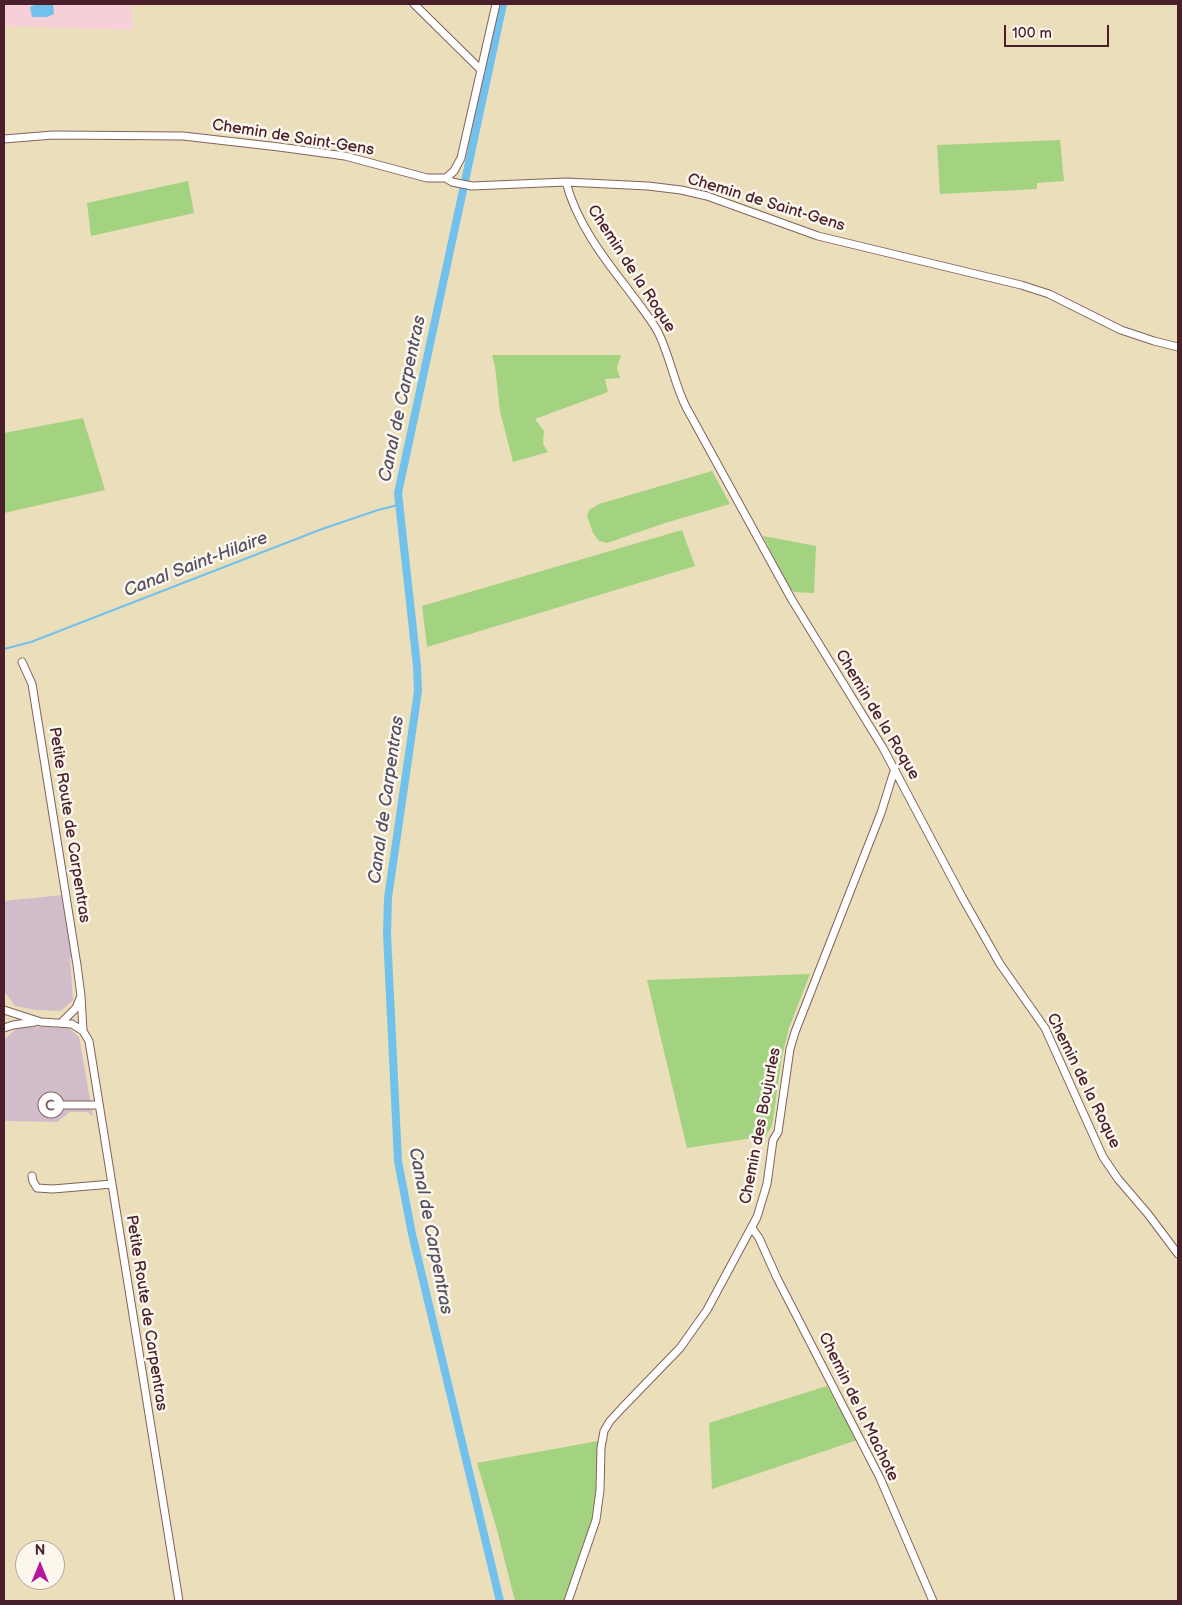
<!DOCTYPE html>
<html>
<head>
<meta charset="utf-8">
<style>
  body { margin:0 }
  #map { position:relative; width:1182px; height:1605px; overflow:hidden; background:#ebdeba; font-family:"Balsamiq Sans",sans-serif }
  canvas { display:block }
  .frame { position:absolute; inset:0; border:5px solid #4a1f2b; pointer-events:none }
  .north { position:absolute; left:15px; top:1540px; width:50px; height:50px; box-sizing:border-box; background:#fbf7ec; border:1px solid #b4a19f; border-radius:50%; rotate:0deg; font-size:14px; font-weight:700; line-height:20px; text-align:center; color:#4a1f2b }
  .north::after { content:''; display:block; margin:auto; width:18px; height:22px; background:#b5179e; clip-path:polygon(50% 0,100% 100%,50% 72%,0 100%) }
  .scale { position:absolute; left:1004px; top:25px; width:105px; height:22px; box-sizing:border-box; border:2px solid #4a1f2b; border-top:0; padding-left:6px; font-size:15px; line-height:18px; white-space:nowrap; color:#4a1f2b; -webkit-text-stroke:4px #fbf7ec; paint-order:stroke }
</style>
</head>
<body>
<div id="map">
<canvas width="1182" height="1605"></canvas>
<div class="frame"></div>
<div class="north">N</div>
<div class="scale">100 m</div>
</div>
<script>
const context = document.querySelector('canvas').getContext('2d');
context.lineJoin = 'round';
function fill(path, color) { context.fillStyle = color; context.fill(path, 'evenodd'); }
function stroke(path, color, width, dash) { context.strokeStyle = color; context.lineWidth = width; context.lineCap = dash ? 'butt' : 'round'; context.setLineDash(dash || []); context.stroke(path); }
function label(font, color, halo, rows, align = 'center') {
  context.font = font + ' "Balsamiq Sans",sans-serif'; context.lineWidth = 5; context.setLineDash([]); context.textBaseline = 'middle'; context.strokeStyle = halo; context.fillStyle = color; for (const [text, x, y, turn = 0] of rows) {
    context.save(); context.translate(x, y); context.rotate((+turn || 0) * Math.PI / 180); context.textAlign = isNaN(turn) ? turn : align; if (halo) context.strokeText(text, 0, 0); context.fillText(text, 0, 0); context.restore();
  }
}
const built = new Path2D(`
  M4,4H131L133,30L4,26Z`);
const industrial = new Path2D(`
  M62,895L72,958H70L73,1000L61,1011L36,1010L15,1006L4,991V901Z
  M19,1026L69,1028L79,1037L93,1116L87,1112H70L57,1122L4,1121V1040Z`);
const green = new Path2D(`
  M1060,140L1064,181L1037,183V189L940,194L937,145Z
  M188,181L194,213L91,236L87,203Z
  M621,355L617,368L620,378L605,379L608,392L535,419L544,431L543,444L548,452L513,462L500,411L495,366L492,355Z
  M83,418L105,490L4,513V433Z
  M712,471L730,504L665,523L607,543L599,541L593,533L587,516L589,510L599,504Z
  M682,530L695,566L427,647L422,606Z
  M763,536L816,546L814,593L794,592L789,588Z
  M810,974L789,1028L782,1057L772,1126L766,1136L687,1148L647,980Z
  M827,1386L857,1440L712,1489L709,1423Z
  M598,1441L597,1489L594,1515L566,1601H515L497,1530L477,1463Z`);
const water = new Path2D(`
  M36,4H53L54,14L47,17H32L30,7Z`);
const stream = new Path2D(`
  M4,649L31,642L322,529L378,510L398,505`);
const canal = new Path2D(`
  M500,1601L412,1234L398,1161L387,934L388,898L418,691L417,666L398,493L503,4`);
const minor = new Path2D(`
  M414,4L481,70
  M4,139L53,135L183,136L279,147L345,156L427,178H446L452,182L472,186L566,182L648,186L681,190L707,196L818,236L1021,285L1049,294L1121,330L1154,341L1178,347
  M446,178L454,171L461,158L496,4
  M566,182C576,221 602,256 627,288C637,302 649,316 658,332C670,356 674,383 686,407L792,600L883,748L962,897L1000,964L1045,1028L1103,1157L1118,1179L1148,1214L1178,1254
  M22,662L32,684L77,965L81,996L83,1031
  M4,1010L41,1022L72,1024L83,1031L89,1041L179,1601
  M61,1023L76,1008L80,998
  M4,1028L13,1025L35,1022
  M42 1105a9 9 0 1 1 18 0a9 9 0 1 1-18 0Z
  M51,1105H99
  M32,1176L33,1181L37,1188L53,1189L112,1184
  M752,1228L759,1238L777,1278L880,1478L933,1601
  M568,1601L596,1520L600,1490L601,1448L604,1431L610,1421L622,1408L680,1348L707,1310L757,1217L767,1184L773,1140L778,1132L790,1049L795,1032L881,813L895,768`);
const streetNames = [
  ["Chemin de Saint-Gens",293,138,9],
  ["Chemin de Saint-Gens",766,203,17],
  ["Chemin de la Roque",631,269,57],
  ["Chemin de la Roque",877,715,59],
  ["Petite Route de Carpentras",69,825,81],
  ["Chemin de la Roque",1083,1081,64],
  ["Chemin des Boujurles",761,1126,-79],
  ["Petite Route de Carpentras",146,1313,81],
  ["Chemin de la Machote",858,1407,64]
];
const waterNames = [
  ["Canal de Carpentras",403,399,-78],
  ["Canal Saint-Hilaire",196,565,-21],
  ["Canal de Carpentras",387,800,-82],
  ["Canal de Carpentras",430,1231,79]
];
fill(built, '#f6cfd8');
fill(industrial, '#d1bdca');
fill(green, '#a3d280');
fill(water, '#72c1ed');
stroke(stream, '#72c1ed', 2);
stroke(canal, '#72c1ed', 8);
stroke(minor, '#82625d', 9);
stroke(minor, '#fff', 7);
label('16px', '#4a1f2b', '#fbf7ec', streetNames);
label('italic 18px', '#565065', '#fbf7ec', waterNames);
</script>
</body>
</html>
